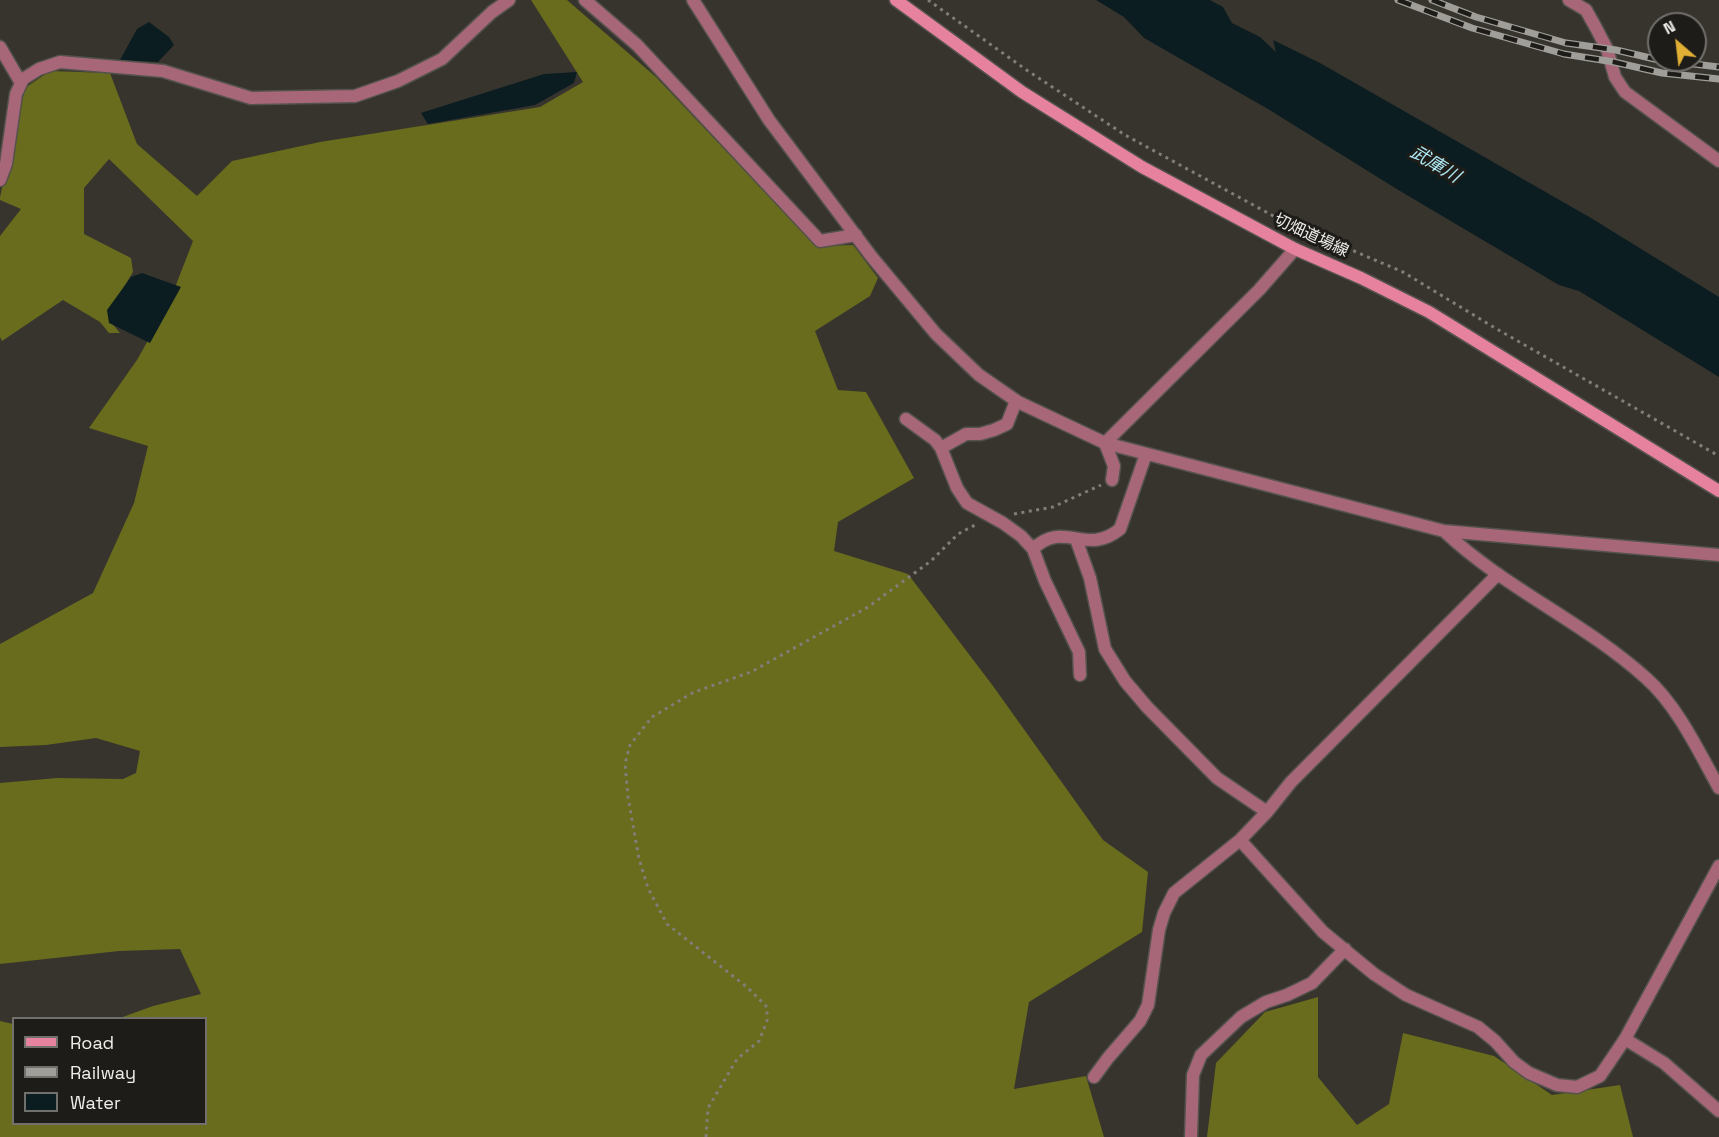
<!DOCTYPE html>
<html>
<head>
<meta charset="utf-8">
<style>
  body { margin:0 }
  #map { position:relative; width:1719px; height:1137px; overflow:hidden; background:#37342e; font-family:"Space Grotesk",sans-serif }
  canvas { display:block }
  .legend { position:absolute; left:12px; top:1017px; width:195px; height:108px; box-sizing:border-box; background:#1e1c19; border:2px solid #72706c; margin:0; padding:8px 10px; list-style:none; font-size:18px; color:#efede9 }
  .legend li { display:flex; align-items:center; gap:12px; height:30px }
  .legend b { width:30px; border:2px solid #72706c }
  .north { position:absolute; left:1647px; top:12px; width:60px; height:60px; box-sizing:border-box; background:#1e1c19; border:2px solid #72706c; border-radius:50%; rotate:332deg; font-size:16px; font-weight:700; line-height:24px; text-align:center; color:#efede9 }
  .north::after { content:''; display:block; margin:auto; width:21px; height:27px; background:#e1af34; clip-path:polygon(50% 0,100% 100%,50% 72%,0 100%) }
</style>
</head>
<body>
<div id="map">
<canvas width="1719" height="1137"></canvas>
<ul class="legend">
<li><b style="height:8px;background:#e6829d"></b>Road</li>
<li><b style="height:8px;background:#a09e99"></b>Railway</li>
<li><b style="height:16px;background:#0b1d20"></b>Water</li>
</ul>
<div class="north">N</div>
</div>
<script>
const context = document.querySelector('canvas').getContext('2d');
context.lineJoin = 'round';
function fill(path, color) { context.fillStyle = color; context.fill(path, 'evenodd'); }
function stroke(path, color, width, dash) { context.strokeStyle = color; context.lineWidth = width; context.lineCap = dash ? 'butt' : 'round'; context.setLineDash(dash || []); context.stroke(path); }
function label(font, color, halo, rows, align = 'center') {
  context.font = font + ' "Space Grotesk","Noto Sans JP",sans-serif'; context.lineWidth = 6; context.setLineDash([]); context.textBaseline = 'middle'; context.strokeStyle = halo; context.fillStyle = color; for (const [text, x, y, turn = 0] of rows) {
    context.save(); context.translate(x, y); context.rotate((+turn || 0) * Math.PI / 180); context.textAlign = isNaN(turn) ? turn : align; if (halo) context.strokeText(text, 0, 0); context.fillText(text, 0, 0); context.restore();
  }
}
const forest = new Path2D(`
  M531,0H567L656,77L816,246L853,245L878,278L870,296L815,331L838,390L866,392L914,478L838,522L834,551L908,574L993,686L1103,840L1148,872L1142,932L1029,1002L1014,1089L1086,1076L1104,1137H0V1021L13,1024L14,1124H206V1018H120L153,1006L201,994L180,949L119,951L0,964V783L57,778L123,779L136,773L140,751L96,738L46,745L0,747V644L93,593L134,503L148,446L89,428L137,360L169,303L193,241L109,159L84,188V234L131,258L133,272L109,311L111,322L120,333H109L100,322L63,300L2,341L0,337V236L21,209L0,200V197L25,88L50,71L110,73L137,144L197,196L232,161L320,142L540,107L583,82Z
  M1318,997V1077L1357,1125L1389,1104L1403,1033L1494,1056L1552,1095L1620,1085L1633,1137H1207L1216,1063L1265,1012Z`);
const water = new Path2D(`
  M1096,0H1210L1223,7L1232,23L1260,37L1276,52L1273,40L1320,63L1591,218L1719,297V377L1579,291L1559,285L1400,191L1268,109L1144,38L1124,17Z
  M149,22L169,37L174,45L158,62L120,60L137,29Z
  M577,72L574,83L535,105L428,124L421,113L544,74Z
  M142,273L181,287L150,343L109,323L107,310L131,277Z`);
const path = new Path2D(`
  M928,0L1028,71L1125,135L1279,219L1403,272L1495,328L1719,456
  M1014,514L1053,507L1101,485
  M706,1137L708,1108L737,1059L759,1041L767,1021V1007L748,988L667,924L648,888L639,859L628,797L625,764L630,745L652,717L694,692L751,672L868,607L931,561L958,534L977,524`);
const minor = new Path2D(`
  M585,0L637,45L820,241L856,235
  M693,0L769,120L871,256L936,334L979,375L1018,402L1105,443L1444,531L1719,555
  M1569,0L1586,10L1596,28L1607,49L1615,77L1625,92L1719,161
  M0,47L21,83
  M0,180L6,164L16,94L23,79L39,69L60,62L163,71L251,98L355,96L398,81L442,59L492,12L509,0
  M906,419L935,440L941,448L957,488L967,503L1003,523L1021,536L1033,549
  M941,448L966,434H980L994,430L1007,424L1016,401
  M1112,480L1114,466L1105,443L1259,290L1295,249
  M1444,531C1504,588 1584,622 1646,678C1677,705 1699,752 1719,788
  M1076,539L1090,578L1105,649L1125,681L1147,707L1217,778L1267,812
  M1080,675L1079,652L1045,581L1033,549C1064,519 1086,557 1120,529L1146,454
  M1240,840L1323,932L1374,974L1406,995L1478,1027L1495,1041L1514,1062L1529,1073L1557,1085L1577,1087L1600,1076L1625,1039L1719,866
  M1625,1039L1664,1063L1719,1111
  M1094,1077L1108,1058L1140,1021L1148,1005L1159,930L1164,913L1174,893L1240,840L1267,812L1291,782L1498,574
  M1191,1137L1193,1075L1201,1055L1241,1017L1266,1002L1287,995L1312,983L1345,949`);
const secondary = new Path2D(`
  M896,0L1022,92L1142,167L1295,249L1361,278L1429,312L1719,491`);
const rail = new Path2D(`
  M1398,0L1472,28L1564,54L1614,62L1662,73L1719,79
  M1432,0L1476,17L1566,43L1616,50L1659,60
  M1661,60L1719,67`);
const streetNames = [
  ["切畑道場線",1311,236,25]
];
const waterNames = [
  ["武庫川",1435,165,31]
];
fill(forest, '#686c1c');
fill(water, '#0b1d20');
stroke(minor, '#54524c', 15);
stroke(secondary, '#54524c', 15);
stroke(path, '#817e79', 3, [3, 4.5]);
stroke(minor, '#a76778', 12);
stroke(secondary, '#e6829d', 12);
stroke(rail, '#a09e99', 7);
stroke(rail, '#1e1c19', 4.5, [14]);
label('16px', '#efede9', '#1e1c19', streetNames);
label('italic 18px', '#aee9f5', '#1e1c19', waterNames);
</script>
</body>
</html>
